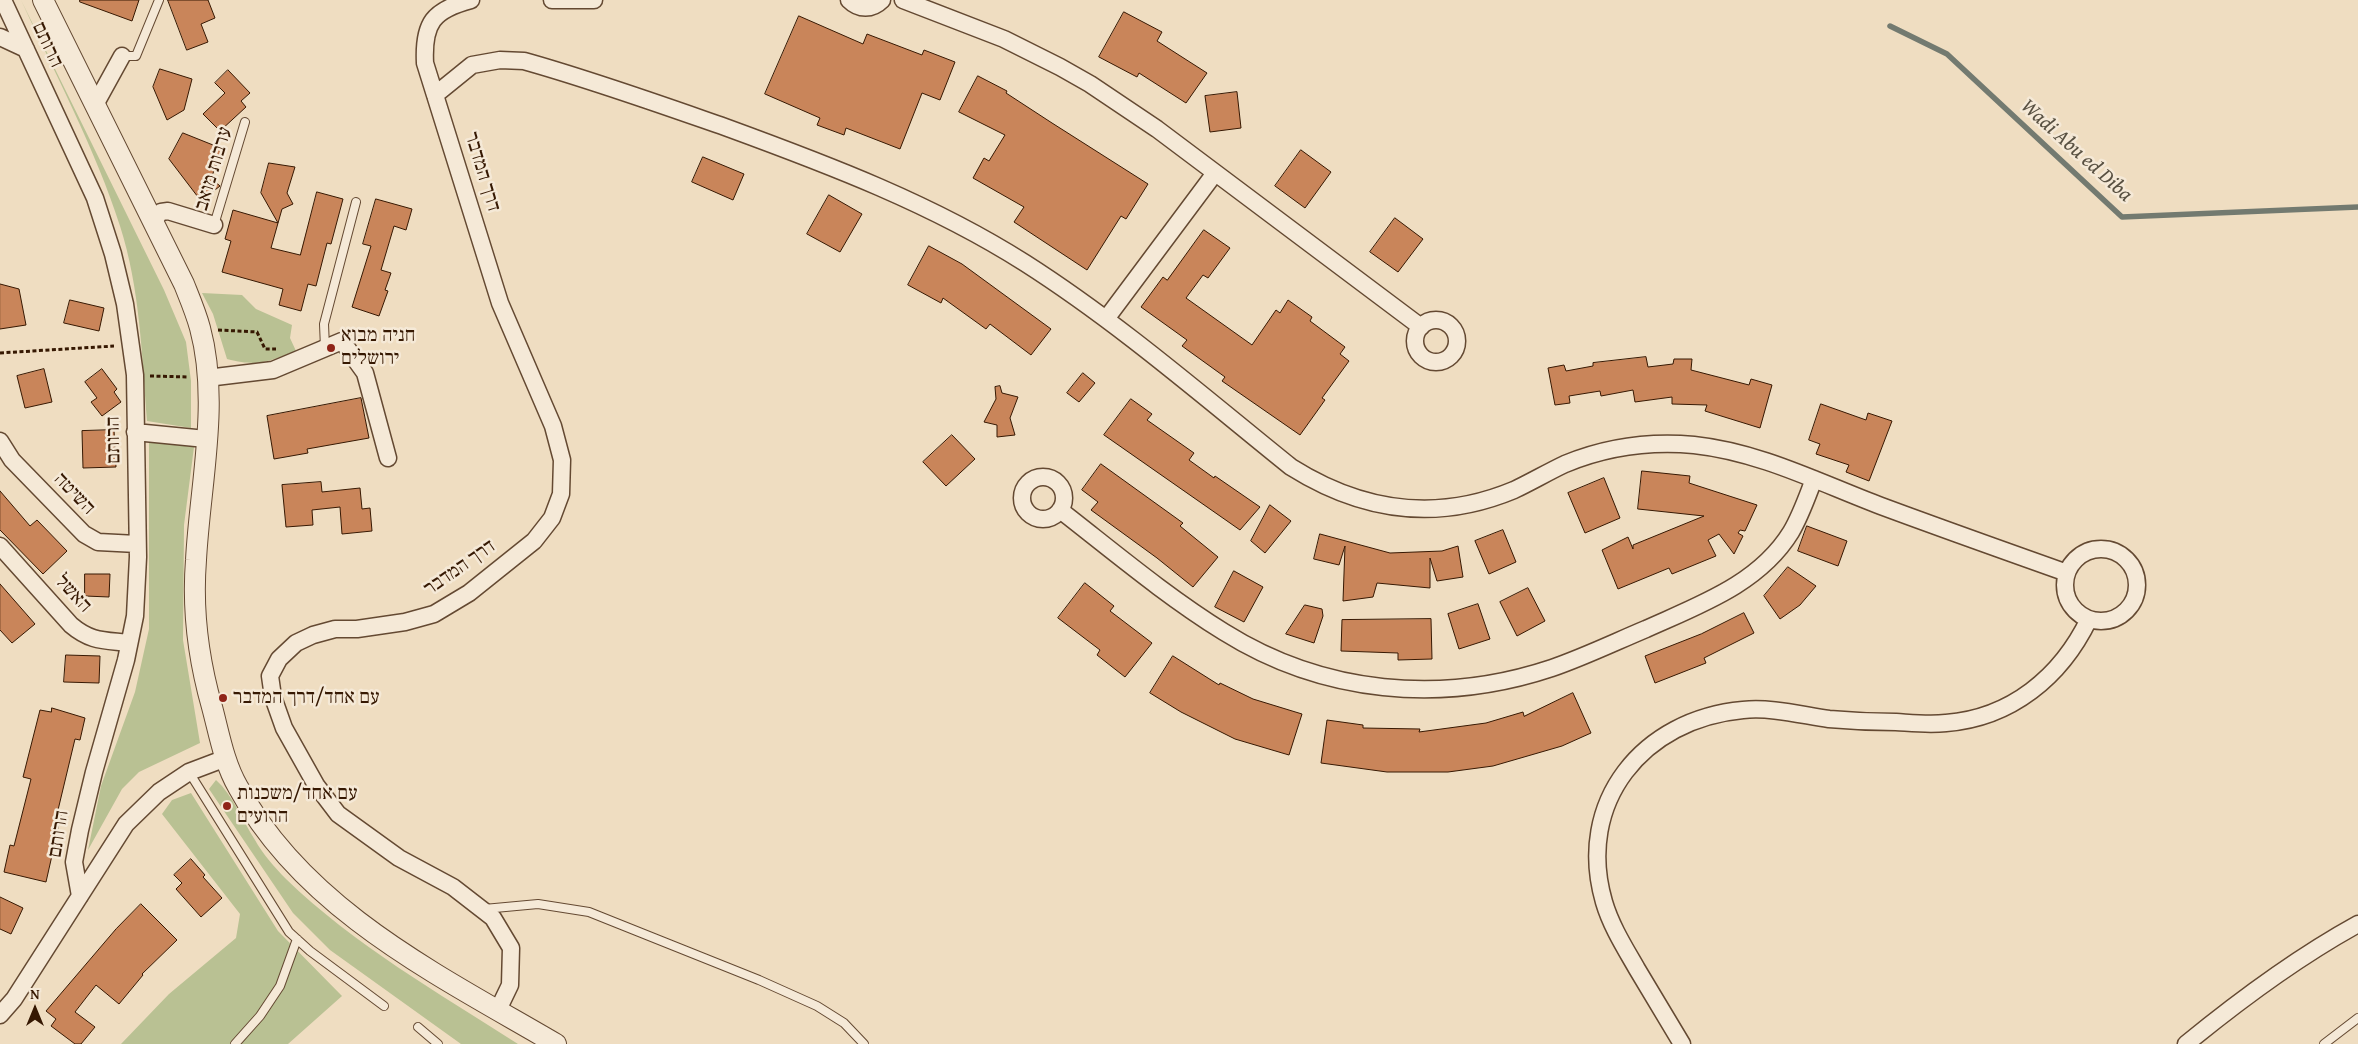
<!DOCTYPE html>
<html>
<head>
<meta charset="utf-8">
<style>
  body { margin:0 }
  #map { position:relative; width:2358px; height:1044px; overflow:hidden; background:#efddc1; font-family:"Gentium Book Plus",serif }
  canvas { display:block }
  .north { position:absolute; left:10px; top:984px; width:50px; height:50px; -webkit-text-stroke:4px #f5e9d7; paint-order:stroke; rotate:0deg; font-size:14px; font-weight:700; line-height:20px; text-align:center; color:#361802 }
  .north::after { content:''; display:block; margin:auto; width:18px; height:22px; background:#361802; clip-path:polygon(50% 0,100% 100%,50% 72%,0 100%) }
</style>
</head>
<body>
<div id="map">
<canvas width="2358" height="1044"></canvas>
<div class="north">N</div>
</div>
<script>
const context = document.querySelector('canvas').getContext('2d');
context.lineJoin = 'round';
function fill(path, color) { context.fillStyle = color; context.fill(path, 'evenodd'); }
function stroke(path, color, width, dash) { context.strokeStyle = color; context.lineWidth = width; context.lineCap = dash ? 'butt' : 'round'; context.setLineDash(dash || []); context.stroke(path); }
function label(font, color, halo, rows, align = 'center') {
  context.font = font + ' "Gentium Book Plus","Frank Ruhl Libre",serif'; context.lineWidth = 5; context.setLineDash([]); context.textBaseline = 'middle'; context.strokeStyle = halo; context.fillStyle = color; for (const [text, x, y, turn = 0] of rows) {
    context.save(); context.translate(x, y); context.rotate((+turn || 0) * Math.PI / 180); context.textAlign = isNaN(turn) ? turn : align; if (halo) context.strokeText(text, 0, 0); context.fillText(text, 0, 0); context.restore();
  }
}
const green = new Path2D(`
  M21,0L164,290L186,342L191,381V428L147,421C142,356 140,288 120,226C96,150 54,72 21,0Z
  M202,293L242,295L256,309L292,325L290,338L296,351C266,362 259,367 227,359L213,314Z
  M149,442L194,447L184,525L183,640L200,743L139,772L122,789L88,850L101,786L135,692L149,629Z
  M216,780C233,795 242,820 255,840C262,853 275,868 286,879C354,945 439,993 518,1044H461L330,950L293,913L209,789Z
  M191,793L278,931L342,996L288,1044H121L169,994L236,938L240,914L162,814L172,800Z`);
const stream = new Path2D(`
  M1890,26L1947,54L2122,217L2358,207`);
const building = new Path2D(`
  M80,0H139L132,21L80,2Z
  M168,0H208L215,18L201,24L208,42L187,50Z
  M1124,12L1162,32L1157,41L1207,73L1186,103L1139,73L1137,77L1099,57Z
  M799,16L863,44L867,34L922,55L924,50L955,62L940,100L922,93L900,149L846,128L844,135L817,125L820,118L765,94Z
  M160,69L192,79L184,110L167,120L153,87Z
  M228,70L250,93L241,101L246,107L220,131L203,114L225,93L215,83Z
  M978,76L1007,91L1006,93L1052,123L1148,184L1126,219L1121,216L1087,270L1014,222L1024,207L973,178L984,158L989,161L1005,135L959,112Z
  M1237,92L1241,128L1210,132L1205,96Z
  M183,133L223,149L211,178L220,186L201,201L169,159Z
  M1301,150L1331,172L1305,208L1275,186Z
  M703,157L744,174L733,200L692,182Z
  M269,163L295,167L287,193L293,204L282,209L278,223L261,193Z
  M317,192L343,199L331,244L327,243L316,286L308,284L301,311L279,305L283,289L222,272L231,241L225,239L233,210L278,223L271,248L300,255Z
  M829,195L862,214L840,252L807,234Z
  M376,199L412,209L406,230L394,226L381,270L391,273L385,290L388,291L379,316L352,307L371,246L363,244Z
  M1395,218L1423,239L1398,272L1370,252Z
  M1204,230L1230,248L1208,278L1203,275L1186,298L1252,345L1276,310L1280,313L1288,300L1312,317L1310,321L1345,347L1340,354L1349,361L1322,398L1325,400L1300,435L1222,381L1225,377L1182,346L1187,340L1141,307L1163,277L1167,280Z
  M929,246L962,264L1051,329L1031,355L990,324L986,329L943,298L941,303L908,285Z
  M0,284L19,289L26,325L0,329Z
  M70,300L104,308L99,331L64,323Z
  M1646,357L1648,367L1673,364L1674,359H1692L1691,370L1749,385L1751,379L1772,385L1760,428L1705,411L1707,405L1672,404V397L1635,402L1633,390L1601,396L1600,391L1569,396L1570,403L1555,405L1548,368L1564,365L1566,371L1593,366V363Z
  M44,369L52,402L25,408L17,376Z
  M102,369L117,389L114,392L121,402L102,416L91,402L97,398L85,382Z
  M1083,373L1095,383L1079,402L1067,393Z
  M1000,386L1002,393L1018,397L1010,418L1015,435L997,437V425L984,422L996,399L995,387Z
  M361,398L369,438L307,449L308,453L274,459L267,416Z
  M1131,399L1152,414L1147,420L1194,453L1189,460L1214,478L1215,476L1260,507L1240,530L1104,435Z
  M1821,404L1866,420L1868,413L1892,421L1869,481L1846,472L1849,465L1816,454L1820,444L1809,440Z
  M114,430L116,467L83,468L82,431Z
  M952,435L975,459L946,486L923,462Z
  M1101,464L1183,523L1180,526L1218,557L1193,587L1157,558L1091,510L1098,502L1082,490Z
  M1642,471L1690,476L1689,483L1757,505L1745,531L1740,530L1738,533L1743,536L1734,554L1719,534L1708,540L1716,556L1672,574L1669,568L1618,589L1602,550L1628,537L1633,549V545L1704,516L1638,509Z
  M1604,478L1620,518L1585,533L1568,493Z
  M321,482L322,492L360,488L362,509L370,508L372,531L342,534L340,507L312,510L313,525L286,527L282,485Z
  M0,491L30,526L37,520L67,551L43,574L0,530Z
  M1270,505L1291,521L1265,553L1251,541Z
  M1807,526L1847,541L1838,566L1798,551Z
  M1503,530L1516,562L1489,574L1475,541Z
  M1320,534L1390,553L1442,551L1458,546L1463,577L1437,581L1430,558V588L1377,583L1373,597L1343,601L1345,546L1339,565L1314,559Z
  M1788,567L1816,586L1800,605L1780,619L1764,596Z
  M1234,571L1263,587L1244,622L1215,607Z
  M85,574H110L109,597L85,596Z
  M1085,583L1114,606L1110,611L1152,643L1125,677L1097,655L1100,650L1058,618Z
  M0,584L35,624L12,643L0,630Z
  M1528,588L1545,621L1517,636L1500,602Z
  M1478,604L1490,639L1459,649L1448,614Z
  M1305,605L1322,609L1323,616L1314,643L1286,634Z
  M1744,613L1754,633L1704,658L1706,663L1655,683L1645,656L1701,634Z
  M1431,619L1432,659L1398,660V653L1341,651L1342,620Z
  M66,655L100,656L99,683L64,682Z
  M1173,656L1219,685L1220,683L1253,699L1302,714L1289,755L1235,739L1181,712L1150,693Z
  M1573,693L1591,733L1562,746L1493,766L1448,772H1387L1321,763L1327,720L1363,725V728L1420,729L1419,732L1486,723L1523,712L1524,716Z
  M52,708L85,718L80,740L75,739L58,810L62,811L46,882L4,872L10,845L14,846L31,779L23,777L40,710L51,712Z
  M191,859L205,875L203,877L222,898L201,917L176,889L182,883L174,875Z
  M0,897L23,908L11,934L0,929Z
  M141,904L177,940L142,974L143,975L119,1004L96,985L75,1012L95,1027L81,1044H75L51,1026L56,1019L46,1011L116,929Z`);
const path = new Path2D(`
  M218,330L257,332L265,349H276
  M0,353L114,346
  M150,376L189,377`);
const service = new Path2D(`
  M122,56H136L159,0
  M214,225L245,122
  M325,348L324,324L356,202
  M189,772L289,932L310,951L384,1006
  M484,909L538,904L589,912L759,980L817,1006L844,1023L864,1044
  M418,1027L438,1044
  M235,1044L260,1016L280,986L297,939
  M2324,1044L2358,1018`);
const minor = new Path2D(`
  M3,0L95,198L113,254L125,304L135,375L138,557L135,616L126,660L94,772L80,830L74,862L80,896
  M471,0C433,10 423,23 425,63L500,303L553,426L562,460L561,494L552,518L534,541L469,593L434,614L405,622L357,629H335L313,635L296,643L279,659L270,676L273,697L284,728L316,785L338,814L399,858L453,887L493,918L511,948L510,985L498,1010
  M552,0H594
  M849,0C859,10 872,10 882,0
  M903,0L1004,39L1060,67L1090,84L1157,129L1421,327
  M0,37L26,49
  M435,95L472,65L500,60L524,61C592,80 659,104 725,127C829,165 932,204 1025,263C1119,323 1204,397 1291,467C1361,511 1435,523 1514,490C1531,482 1548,472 1565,464C1606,447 1650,441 1694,445C1760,452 1820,483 1881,506C1943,529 2005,551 2067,573
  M95,105L122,56
  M153,221L161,212L168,211L214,225
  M1106,319L1215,173
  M1415 341a21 21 0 1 1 42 0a21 21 0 1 1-42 0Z
  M207,378L273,370L342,341L365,373L388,458
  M135,432L206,439
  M0,441L12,460L84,534L98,542L137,544
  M1022 498a21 21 0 1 1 42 0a21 21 0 1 1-42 0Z
  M1060,510C1114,552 1166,596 1224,632C1323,694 1441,705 1552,668C1584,657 1615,642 1646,629C1699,605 1759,584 1791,532C1801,515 1807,497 1814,479
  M0,546L71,625C91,642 104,640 129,643
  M2065 585a36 36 0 1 1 72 0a36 36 0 1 1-72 0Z
  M0,1015L14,999L126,824L159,792L189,772L226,758
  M1682,1044C1667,1019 1652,994 1637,969C1625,948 1611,926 1604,902C1575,802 1643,719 1743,710C1771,707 1801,715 1829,719C1851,721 1874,722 1896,722C1912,723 1929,725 1946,723C2011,718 2061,677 2089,619
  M2186,1044C2241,999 2296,958 2358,924`);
const tertiary = new Path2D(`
  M43,0L184,284C190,299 196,313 200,328C220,402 200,484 196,560C192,611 198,658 212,707C219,733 224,763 238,787C304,910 440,976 556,1044`);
const markers = [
  [331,348,5,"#8f2418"],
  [223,698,5,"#8f2418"],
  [227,806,5,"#8f2418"]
];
const streetNames = [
  ["הרותם",47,45,65],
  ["ערבות מואב",214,169,-73],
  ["דרך המדבר",482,172,73],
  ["הרותם",114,440,-91],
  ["השיטה",74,494,46],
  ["דרך המדבר",460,568,-35],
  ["האשל",73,594,47],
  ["הרותם",59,834,-81]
];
const poiNames = [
  ["חניה מבוא",341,336],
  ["ירושלים",341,359],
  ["עם אחד/דרך המדבר",233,698],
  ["עם אחד/משכנות",237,794],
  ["הרועים",237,817]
];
const waterNames = [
  ["Wadi Abu ed Diba",2076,151,42]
];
fill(green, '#b9c193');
stroke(stream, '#737a70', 5.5);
fill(building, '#c9855a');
stroke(building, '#361802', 1);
stroke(service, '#644932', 10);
stroke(minor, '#644932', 19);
stroke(tertiary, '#644932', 22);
stroke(path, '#361802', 3, [4, 2.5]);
stroke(service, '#f5e9d7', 8);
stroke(minor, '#f5e9d7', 16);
stroke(tertiary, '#f5e9d7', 20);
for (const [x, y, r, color] of markers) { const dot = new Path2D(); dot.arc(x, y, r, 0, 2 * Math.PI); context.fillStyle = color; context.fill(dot); stroke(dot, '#f5e9d7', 2); }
label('20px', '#361802', '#f5e9d7', streetNames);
label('20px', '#361802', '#f5e9d7', poiNames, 'left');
label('italic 21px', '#595142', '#f5e9d7', waterNames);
</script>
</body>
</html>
